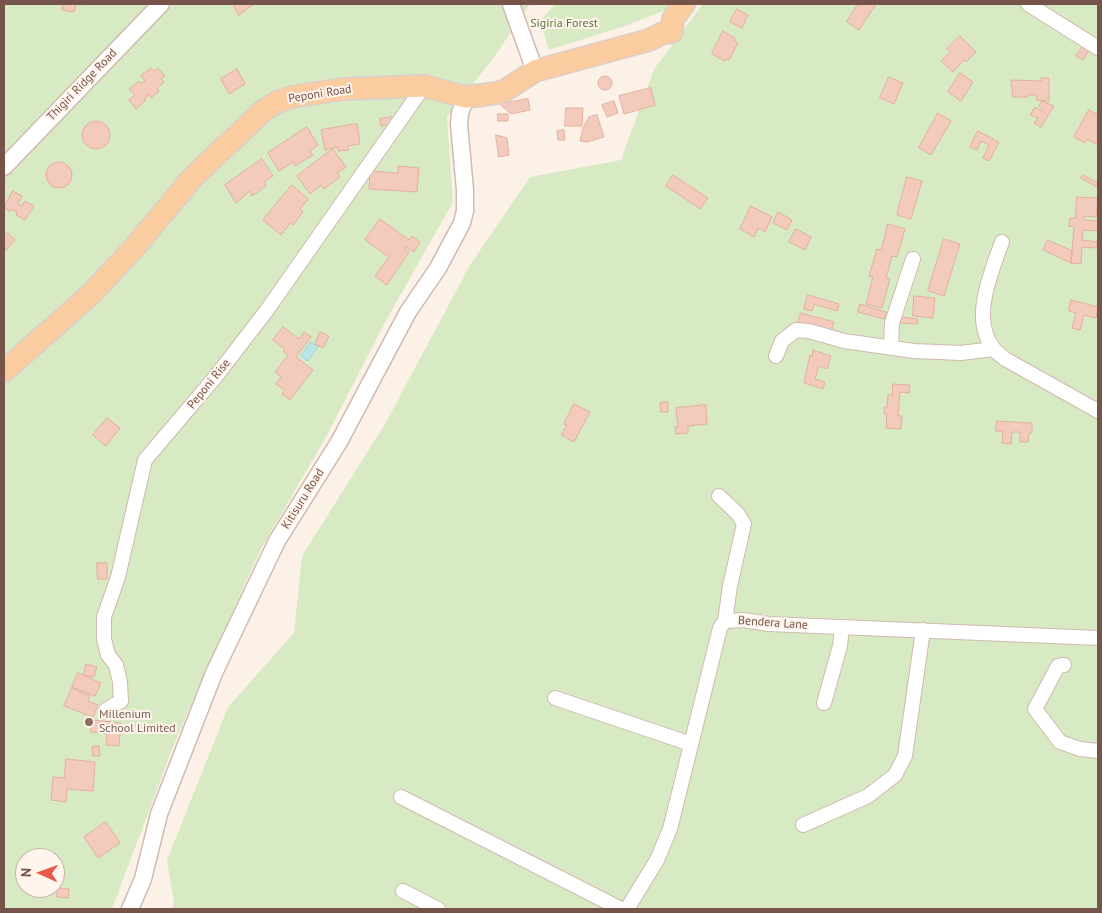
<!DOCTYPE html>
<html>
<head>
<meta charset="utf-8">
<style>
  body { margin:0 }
  #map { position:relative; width:1102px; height:913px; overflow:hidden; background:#fcf1e6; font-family:"PT Sans",sans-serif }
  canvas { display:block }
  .frame { position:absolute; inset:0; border:5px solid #76544a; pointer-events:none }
  .north { position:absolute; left:15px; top:848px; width:50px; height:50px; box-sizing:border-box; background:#fff5ec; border:1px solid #c8b5ab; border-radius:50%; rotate:272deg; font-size:14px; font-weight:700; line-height:20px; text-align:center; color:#76544a }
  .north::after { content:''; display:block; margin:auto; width:18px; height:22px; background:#e65a4b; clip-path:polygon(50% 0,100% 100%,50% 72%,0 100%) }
</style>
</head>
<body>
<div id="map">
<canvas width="1102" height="913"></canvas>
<div class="frame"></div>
<div class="north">N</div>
</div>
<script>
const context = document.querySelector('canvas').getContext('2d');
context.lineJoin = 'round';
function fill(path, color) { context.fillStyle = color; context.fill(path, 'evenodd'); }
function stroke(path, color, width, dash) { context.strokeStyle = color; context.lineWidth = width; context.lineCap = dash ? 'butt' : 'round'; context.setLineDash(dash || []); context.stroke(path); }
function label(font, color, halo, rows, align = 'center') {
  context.font = font + ' "PT Sans",sans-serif'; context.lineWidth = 4; context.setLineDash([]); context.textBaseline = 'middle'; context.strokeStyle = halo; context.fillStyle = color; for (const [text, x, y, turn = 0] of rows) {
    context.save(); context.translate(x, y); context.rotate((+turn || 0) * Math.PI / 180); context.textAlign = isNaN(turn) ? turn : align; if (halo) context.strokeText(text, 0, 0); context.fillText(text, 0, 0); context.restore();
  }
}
const green = new Path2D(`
  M4,4H530L492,60L447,116L453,202L384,324L326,437L261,549L200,683L171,752L112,909H4ZM25,858H55V888H25Z
  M555,4H674L673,7L625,26L549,50L540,21Z
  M703,4H1098V909H172L174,903L167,860L228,707L294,633L302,556L385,424L470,265L530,177L621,160L654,69Z`);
const water = new Path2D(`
  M311,342L318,347L308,361L301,356Z`);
const building = new Path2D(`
  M63,4H86V5L76,4L74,12L62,10Z
  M233,4H254L239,15Z
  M858,4H876L859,30L847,22Z
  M737,9L748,15L742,28L730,22Z
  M723,31L735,38L734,41L738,43L729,60L726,59L725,61L712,54Z
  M960,36L976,52L966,62L964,60L953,72L941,61L950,52L947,49Z
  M1084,44L1092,45L1083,60L1076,56Z
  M151,68L154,71L158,68L165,76L161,79L164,82L157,88L159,91L151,98L149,95L144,99L146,100L136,109L129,100L135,95L129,89L139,81L141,84L145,81L141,76Z
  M237,69L245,84L229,94L221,79Z
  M960,73L973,82L961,101L948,92Z
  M598 83a7 7 0 1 1 14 0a7 7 0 1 1-14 0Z
  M889,77L903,83L894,104L880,98Z
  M1041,78H1049V101L1036,100L1037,95H1028V97H1013L1011,80L1041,81Z
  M651,88L655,105L624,114L619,96Z
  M528,99L530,110L511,114L500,104Z
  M614,101L618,113L607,117L602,105Z
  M1042,101L1054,106L1041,127L1034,123L1038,118L1030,115L1035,107L1042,111L1043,109L1039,106Z
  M566,108H583L582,126H565Z
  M1089,110L1098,115V145L1087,139L1085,143L1074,137Z
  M938,113L951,121L931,155L919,148Z
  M498,114H508V121H498Z
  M597,115L604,137L587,142L580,141L583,128L589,117Z
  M392,117L393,124L381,126L380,119Z
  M82 135a14 14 0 1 1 28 0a14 14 0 1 1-28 0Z
  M357,124L360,144L348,146L349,150L338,151V147L325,150L321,130Z
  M307,127L318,145L310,151L313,155L295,166L293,162L279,171L268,153Z
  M564,130L565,140H558L557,131Z
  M978,131L999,142L989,161L983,158L989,145L981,141L977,150L970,147Z
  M496,135L507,138L509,155L499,157Z
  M333,149L346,167L337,173L340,177L324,189L321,185L310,194L297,176Z
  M262,159L273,176L264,182L266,186L252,196L250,191L236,203L225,185Z
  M46 175a13 13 0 1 1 26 0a13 13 0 1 1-26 0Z
  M398,166L419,168L417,192L369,189L370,171L398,173Z
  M673,175L708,198L700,209L666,186Z
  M1083,175L1098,183L1097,187L1081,178Z
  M907,177L922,181L911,219L897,215Z
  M292,185L308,199L300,209L303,212L293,225L290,223L281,235L263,220Z
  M13,191L22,196L18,204L22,206L25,201L34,206L25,220L16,215L17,212L11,209L10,211L4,208Z
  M1077,197L1098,198L1096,217L1084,216V220L1098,221V231L1083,230L1082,240L1097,242V248L1082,247L1081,264L1071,263L1074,227L1069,226L1070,218H1075Z
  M751,206L772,217L765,232L758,228L754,237L740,229Z
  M778,212L792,220L787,230L773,223Z
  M380,219L409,240L412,236L420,242L414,252L406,247L405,249L409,252L387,285L375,276L389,257L365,240Z
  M888,224L905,229L897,257L892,256L886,278L890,279L882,308L866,304L873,277L869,276L877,249L881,250Z
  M796,229L811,237L805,250L789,242Z
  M8,233L15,240L6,250L4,247V237Z
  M944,239L960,244L944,296L928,291Z
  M1048,240L1072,251L1071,263L1043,250Z
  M808,295L839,304L837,311L814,304L812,311L804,309Z
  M914,296L935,298L933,318L913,316Z
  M1071,300L1098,307L1096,318L1084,315L1080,330L1072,328L1076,313L1069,311Z
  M860,304L886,312L884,319L858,312Z
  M801,313L834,322L831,332L798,323Z
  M901,317L918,319L917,324L900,323Z
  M283,327L299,339L304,332L311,337L296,357L313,370L290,400L282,394L285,390L276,384L281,377L275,372L288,355L283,351L285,349L273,340Z
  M320,332L329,336L323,348L315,344Z
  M813,350L831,356L827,369L819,366L815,379L825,382L823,389L804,383L810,355L812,356Z
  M893,384L910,385L909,393L900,392L898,416H902L901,429L886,428L887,414H884V407H887L888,395H892Z
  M668,402V412H661L660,403Z
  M574,404L590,412L574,442L561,435L567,425L564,424Z
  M706,405L707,424L688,426V433L676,434L675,427H678L676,408Z
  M107,418L120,428L106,446L93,435Z
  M997,421L1032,423V433H1029L1028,442H1020V432H1012L1011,444L1002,443L1003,431H996Z
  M97,563H107V579H98Z
  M86,664L97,667L94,677L84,675Z
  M78,673L101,683L95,696L72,687Z
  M72,688L90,696L88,701L98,705L93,717L64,706Z
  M92,720L121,723L119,746L106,745L107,734L91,732Z
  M99,746L100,756H93L92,747Z
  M66,759L95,762L93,791L67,789L66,802L51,800L53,777L64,778Z
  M106,822L120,843L98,858L84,837Z
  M31,851L46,857V858H28Z
  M25,865V878L20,876Z
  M58,888L69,889L68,898L57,897Z`);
const minor = new Path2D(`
  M1028,4L1098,48
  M1002,242C991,273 970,320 994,349C997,353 1002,356 1005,359L1098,411
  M891,347L892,323L913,259
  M776,356L782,341L796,330L809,331L844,341L914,351L961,353L993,349
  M719,496L738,514L744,524L730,586L725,621
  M1064,665L1058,666L1035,709L1060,742L1080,749L1098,751
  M555,698L691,744
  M824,703L840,646L842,627
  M106,710L121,701L120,682L116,665L108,655L104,639V617L118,577L145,460L217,375L267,310L424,86
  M401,797L621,909
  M803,825L868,796L895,775L905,756L923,630
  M403,891L438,909
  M627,909L657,860L670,829L720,628L725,621L743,620L769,624L1098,638`);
const tertiary = new Path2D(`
  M511,4L535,71
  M4,167L161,4
  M130,909L143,879L159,814L214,673L277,541L339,442L408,312L438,268L462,223L465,211V190L459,124L460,113L466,97`);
const primary = new Path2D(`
  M4,371L90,295L133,249L193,177L263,111L277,102L291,97L343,89L424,86L466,97L497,93L504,91L535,71L649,40L663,33L672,32L673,19L684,4`);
const markers = [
  [89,722,5,"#8d6e63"]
];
const parkNames = [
  ["Sigiria Forest",564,24]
];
const streetNames = [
  ["Thigiri Ridge Road",82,85,-46],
  ["Peponi Road",320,94,-9],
  ["Peponi Rise",209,384,-51],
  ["Kitisuru Road",303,499,-58],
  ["Bendera Lane",773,623,4]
];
const educationNames = [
  ["Millenium",99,715],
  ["School Limited",99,729]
];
fill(green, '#d8eac4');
fill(water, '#bae5e6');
stroke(water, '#a0d6d8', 1);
fill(building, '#f2cbbd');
stroke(building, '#e4af9e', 1);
stroke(minor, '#d0b9ae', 16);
stroke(tertiary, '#d0b9ae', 19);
stroke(primary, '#d9cfcc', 24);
stroke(minor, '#fff', 14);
stroke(tertiary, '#fff', 16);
stroke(primary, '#fbcc9f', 21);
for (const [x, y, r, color] of markers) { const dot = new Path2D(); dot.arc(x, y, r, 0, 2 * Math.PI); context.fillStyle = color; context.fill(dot); stroke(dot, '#fff5ec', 2); }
label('12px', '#577540', '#fff5ec', parkNames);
label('12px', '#76544a', '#fff5ec', streetNames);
label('12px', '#785e54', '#fff5ec', educationNames, 'left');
</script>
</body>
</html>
